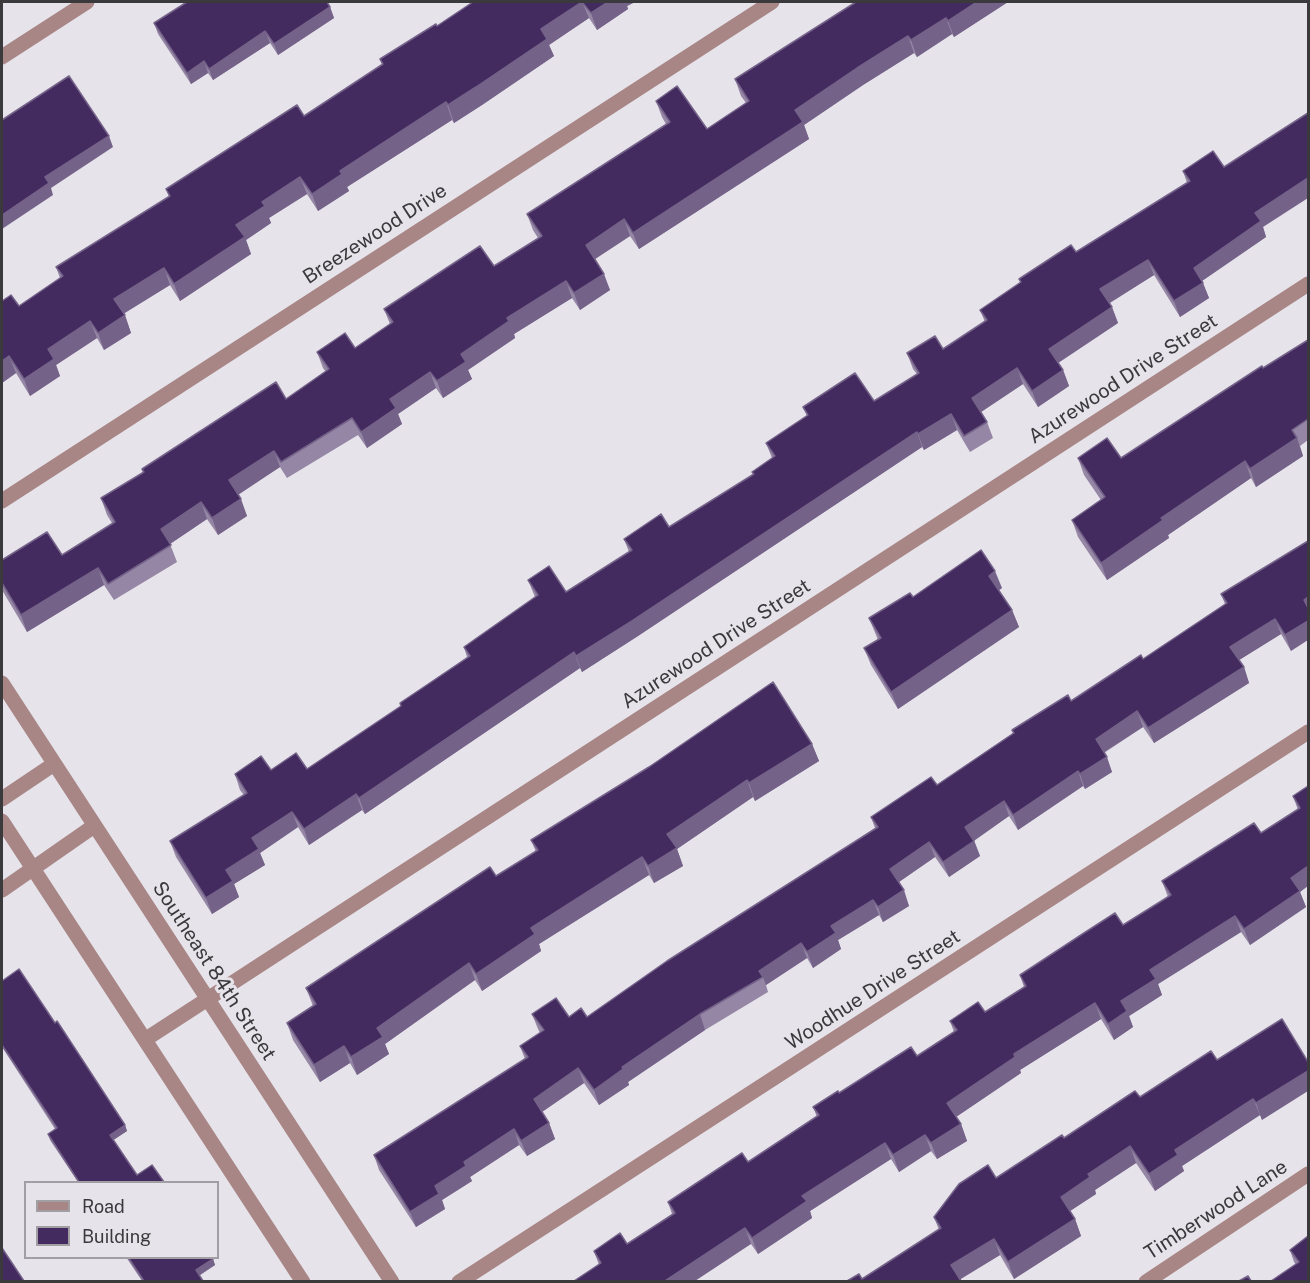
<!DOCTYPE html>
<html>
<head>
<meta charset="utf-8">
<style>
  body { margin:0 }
  #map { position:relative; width:1310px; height:1283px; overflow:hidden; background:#e6e3ea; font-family:"Public Sans",sans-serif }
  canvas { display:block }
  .frame { position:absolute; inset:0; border:3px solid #3a393c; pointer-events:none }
  .legend { position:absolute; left:24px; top:1181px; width:195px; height:78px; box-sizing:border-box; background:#e6e3ea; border:2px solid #a19fa4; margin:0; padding:8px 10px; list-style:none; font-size:18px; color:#3a393c }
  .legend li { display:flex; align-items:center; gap:12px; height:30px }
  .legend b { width:30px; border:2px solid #a19fa4 }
</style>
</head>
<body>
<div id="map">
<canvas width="1310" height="1283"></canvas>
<div class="frame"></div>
<ul class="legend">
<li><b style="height:8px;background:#a88686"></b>Road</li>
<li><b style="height:16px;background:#432a5f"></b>Building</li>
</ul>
</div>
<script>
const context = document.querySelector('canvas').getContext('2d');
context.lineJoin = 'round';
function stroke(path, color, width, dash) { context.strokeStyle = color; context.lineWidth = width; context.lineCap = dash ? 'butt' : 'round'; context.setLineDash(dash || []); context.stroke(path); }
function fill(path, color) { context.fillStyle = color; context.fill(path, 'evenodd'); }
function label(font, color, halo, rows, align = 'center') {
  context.font = font + ' "Public Sans",sans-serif'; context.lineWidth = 6; context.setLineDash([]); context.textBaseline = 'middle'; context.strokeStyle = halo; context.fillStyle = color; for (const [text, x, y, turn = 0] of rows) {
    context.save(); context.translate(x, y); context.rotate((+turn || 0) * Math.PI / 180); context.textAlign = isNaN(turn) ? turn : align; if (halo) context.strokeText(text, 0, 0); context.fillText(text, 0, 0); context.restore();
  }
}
const minor = new Path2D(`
  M2,57L87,2
  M2,501L772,2
  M2,683L392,1282
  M2,799L54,764
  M2,821L303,1282
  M2,890L94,826
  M146,1039L1308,284
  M459,1282L1308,732
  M1146,1282L1308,1174`);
const wall = new Path2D(`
  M473,2H635L627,6L628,9L597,30L589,18L549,45L554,56L482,105L454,123L452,120L347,187L349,191L318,211L307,194L269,218L271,223L246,240L251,254L180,301L170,285L124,313L131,333L104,350L97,338L56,365L60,376L30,396L16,373L2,383V301L19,306L60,278L56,267L169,197L166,189L304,116L382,65L380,59L437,26Z
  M1008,2L954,37L952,34L917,57L914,53L863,85L804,125L809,139L639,249L630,236L595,259L610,290L580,310L572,298L514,334L515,338L468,370L472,379L443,398L436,388L398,414L402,424L367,448L358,435L287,478L280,467L238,494L247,516L218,535L207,519L170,544L177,562L114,600L104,585L27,632L2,590V560L62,555L112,523L107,515L101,498L143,473L142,469L286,399L326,372L323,368L317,352L355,348L390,324L384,309L494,266L538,238L533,230L527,214L666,124L662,117L656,101L707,129L746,103L741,96L735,79Z
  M330,7L334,18L278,55L270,43L213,80L208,73L191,84L158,34L154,23Z
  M1183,171L1263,227L1266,237L1202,281L1209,298L1180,317L1154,275L1110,303L1118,323L1058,363L1063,370L1069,386L1038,407L1023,384L981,412L987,422L993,438L970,452L957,430L924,450L922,447L638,636L582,672L580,668L365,814L362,810L309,845L298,827L260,853L265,865L234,884L239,897L212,914L176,857L170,841L244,795L240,790L235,774L271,770L307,769L401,706L400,703L467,657L464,647L535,597L528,580L566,592L629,552L624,539L669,527L753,475L752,472L772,458L766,443L807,416L803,407L874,401L917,374L913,369L907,353L943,349L985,322L980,310L1021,283L1019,279L1076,252L1187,183Z
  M1308,340V440L1300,446L1303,456L1256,487L1251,478L1168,535L1169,538L1107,580L1078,537L1072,520L1101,500L1084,475L1078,458H1121L1263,368Z
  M1308,541L1291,651L1281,634L1239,660L1244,667L1249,683L1154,743L1143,727L1104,753L1112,772L1085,789L1083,786L1018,830L1009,816L974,840L980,856L949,877L935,857L899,882L909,906L883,922L879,915L838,940L841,949L813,968L807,958L766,985L768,992L705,1030L628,1082L629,1085L599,1105L584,1083L542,1112L549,1123L555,1139L527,1156L519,1145L470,1177L472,1181L442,1200L445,1209L416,1227L379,1170L374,1155L525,1059L520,1046L540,1033L538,1029L532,1014L569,1017H587L875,828L871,817L937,785L1013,733L1012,730L1071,701L1143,659L1225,604L1221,594Z
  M1002,588L999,590L1012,610L1019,627L898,709L871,665L864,648L878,640L876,635L869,618L913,597Z
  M812,744L819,761L755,801L753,797L677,849L683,866L654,883L649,875L539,944L541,951L482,991L475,980L385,1044L389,1054L357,1075L350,1063L320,1082L293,1040L287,1023L313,1006L306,988L536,852L531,840Z
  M1308,786L1300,892L1306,907L1250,945L1241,932L1158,984L1162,995L1129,1016L1133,1027L1114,1040L1101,1019L1020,1070L1021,1073L956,1117L961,1124L967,1141L937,1159L931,1151L899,1172L891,1159L810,1211L812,1218L758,1254L751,1244L599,1265L594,1251L627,1244L672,1214L668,1202L748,1162L817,1117L813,1107L839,1093L917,1056L954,1032L950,1021L985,1012L1024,987L1020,975L1123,925L1168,897L1162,881L1261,833L1298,810L1293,796Z
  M2,981L55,1023L125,1125L127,1131L113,1140L137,1175L164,1182H78L50,1140L48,1134L55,1129L2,1047Z
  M1282,1019L1262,1120L1260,1115L1182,1166L1184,1171L1155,1191L1136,1163L1095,1190L1096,1194L1070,1211L1075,1219L1081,1236L1014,1279L1000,1255L961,1279H862L939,1230L934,1217L996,1178L1064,1138L1140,1097L1217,1060Z
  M1308,1236V1281L1294,1262L1290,1250Z
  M126,1257H212L215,1265L199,1276L203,1281H142Z`);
const shadedWall = new Path2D(`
  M582,2L589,18L549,45L554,56L482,105L454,123L448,105L541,29Z
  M608,2H635L627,6L628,9L597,30L591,13Z
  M977,2H1008L954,37L948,21Z
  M330,7L334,18L278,55L274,44Z
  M946,18L952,34L917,57L911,40Z
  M265,31L270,43L213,80L209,69Z
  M908,36L914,53L863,85L804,125L809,139L639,249L633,233L795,110L857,68Z
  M204,61L208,73L191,84L187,73Z
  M446,102L452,120L347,187L349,191L318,211L312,194L340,171Z
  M109,136L113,147L51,188L53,195L2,229V215L45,177Z
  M300,177L307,194L269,218L271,223L246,240L251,254L180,301L174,284L262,202Z
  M1308,178V198L1263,227L1266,237L1199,283L1194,268L1255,213Z
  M624,219L630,236L592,261L586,245Z
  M1148,260L1154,275L1106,305L1100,289Z
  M164,268L170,285L120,316L114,299Z
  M604,274L610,290L580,310L574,293Z
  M566,281L572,298L514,334L515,338L468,370L472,379L443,398L437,381L461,354L507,318Z
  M1203,283L1209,298L1180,317L1174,301Z
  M1112,307L1118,323L1055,365L1049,349Z
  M125,315L131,333L104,350L98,333Z
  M90,321L97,338L56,365L60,376L30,396L24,379L48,349Z
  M9,356L16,373L2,383V361Z
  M1017,368L1023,384L978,414L972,398Z
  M1063,370L1069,386L1038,407L1032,391Z
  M430,372L436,388L398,414L402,424L367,448L361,432L390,399Z
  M951,414L957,430L924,450L918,434Z
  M917,432L922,447L638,636L582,672L576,656Z
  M1297,438L1303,456L1256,487L1250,469Z
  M274,451L280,467L235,497L229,480Z
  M1245,461L1251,478L1168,535L1169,538L1107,580L1101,563L1161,518Z
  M241,499L247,516L218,535L212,518Z
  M201,502L207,519L167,546L161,529Z
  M98,568L104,585L27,632L21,615Z
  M995,571L1002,588L995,593L989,576Z
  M1308,597V613L1304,600Z
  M1012,610L1019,627L898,709L891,692Z
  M1275,619L1281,634L1236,662L1230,647Z
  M1308,621V640L1291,651L1285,635Z
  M574,652L580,668L365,814L359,798Z
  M1244,667L1249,683L1154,743L1148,728Z
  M1137,711L1143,727L1101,754L1096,739Z
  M812,744L819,761L755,801L749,783Z
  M1107,757L1112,772L1085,789L1080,774Z
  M1078,771L1083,786L1018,830L1013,815Z
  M747,780L753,797L677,849L683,866L654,883L648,866L667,834Z
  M356,794L362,810L309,845L304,829Z
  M1004,801L1009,816L971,843L965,827Z
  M292,812L298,827L260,853L265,865L234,884L239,897L212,914L206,898L226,870L252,838Z
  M974,841L980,856L949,877L943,862Z
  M929,842L935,857L896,884L890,869Z
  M642,857L649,875L539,944L541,951L482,991L476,974L531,928Z
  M1308,866V886L1300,892L1306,907L1250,945L1244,929L1291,878Z
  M904,890L909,906L883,922L878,907Z
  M873,900L879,915L838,940L841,949L813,968L807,952L831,926Z
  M1235,916L1241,932L1158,984L1162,995L1129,1016L1133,1027L1114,1040L1108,1024L1121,1001L1150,970Z
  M801,943L807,958L766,985L763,977L759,971Z
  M469,963L475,980L385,1044L389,1054L357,1075L351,1057L377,1028Z
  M1095,1003L1101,1019L1020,1070L1021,1073L953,1119L947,1103L1014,1054Z
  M700,1014L705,1030L628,1082L629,1085L599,1105L594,1090L622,1067Z
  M344,1046L350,1063L320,1082L314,1065Z
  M578,1068L584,1083L539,1114L534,1099Z
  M1308,1071V1091L1262,1120L1256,1103Z
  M1253,1099L1260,1115L1182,1166L1184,1171L1155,1191L1149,1174L1175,1150Z
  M549,1123L555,1139L527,1156L521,1141Z
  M961,1124L967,1141L937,1159L931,1143Z
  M125,1125L127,1131L112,1141L110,1135Z
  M514,1129L519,1145L470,1177L472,1181L442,1200L445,1209L416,1227L410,1212L435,1186L464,1162Z
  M925,1135L931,1151L899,1172L893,1155Z
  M885,1143L891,1159L810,1211L812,1218L758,1254L752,1238L802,1196Z
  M1130,1146L1136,1163L1095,1190L1096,1194L1067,1213L1061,1197L1088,1174Z
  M1075,1219L1081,1236L1014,1279L1008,1262Z
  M745,1228L751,1244L695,1281H665Z
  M994,1239L1000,1255L957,1281L951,1265Z
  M213,1259L215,1265L198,1276L196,1270Z`);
const building = new Path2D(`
  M187,2H327L330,7L274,44L265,31L209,69L204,61L187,73L154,23Z
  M473,2H582L541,29L547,39L476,87L448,105L446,102L340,171L342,174L312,194L300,177L262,202L265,206L236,225L245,237L174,284L164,268L114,299L125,315L98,333L90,321L48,349L54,359L24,379L9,356L2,361V301L11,295L19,306L63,276L56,267L170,196L166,189L297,105L304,116L383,64L380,59L436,24L437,26Z
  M582,2H608L591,13Z
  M856,2H977L948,21L946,18L911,40L908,36L857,68L795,110L803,122L633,233L624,219L586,245L604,274L574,293L566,281L507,318L509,321L461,354L466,362L437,381L430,372L390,399L396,408L361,432L352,418L281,462L274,451L229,480L241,499L212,518L201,502L161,529L171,545L108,584L98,568L21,615L2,583V560L47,532L62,555L115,522L101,498L144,472L142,469L276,382L286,399L329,369L317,352L345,333L355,348L393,322L384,309L480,246L494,266L542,236L527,214L670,122L656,101L677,86L707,129L749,101L735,79Z
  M69,76L109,136L45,177L49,183L2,215V120Z
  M1308,113V178L1255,213L1261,221L1194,268L1203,283L1174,301L1148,260L1100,289L1112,307L1049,349L1063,370L1032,391L1017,368L972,398L987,422L964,436L951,414L918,434L917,432L632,621L576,656L574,652L359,798L356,794L304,829L292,812L252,838L259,849L226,870L233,881L206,898L170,841L247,793L235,774L261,756L271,770L296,753L307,769L401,706L400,703L470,656L464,647L538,595L528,580L549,566L566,592L632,550L624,539L661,514L669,527L754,474L752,472L775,456L766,443L808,415L803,407L855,373L874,401L919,373L907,353L935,336L943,349L987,320L980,310L1021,282L1019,279L1071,245L1076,252L1190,181L1183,171L1213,151L1224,167Z
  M1308,340V419L1292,430L1297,438L1250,469L1245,461L1161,518L1163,520L1101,563L1072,520L1105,497L1078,458L1107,438L1121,458L1262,366L1263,368Z
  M1308,541V597L1304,600L1308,608V621L1285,635L1275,619L1230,647L1244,667L1148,728L1137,711L1096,739L1107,757L1080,774L1078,771L1013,815L1004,801L965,827L974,841L943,862L929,842L890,869L904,890L878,907L873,900L831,926L836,933L807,952L801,943L759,971L763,977L700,1014L622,1067L623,1069L594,1090L578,1068L534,1099L549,1123L521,1141L514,1129L464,1162L466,1166L435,1186L439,1194L410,1212L374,1155L528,1057L520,1046L544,1030L532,1014L556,998L569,1017L581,1008L587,1017L667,961L878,827L871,817L931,777L937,785L1014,733L1012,730L1068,695L1071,701L1141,655L1143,659L1227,603L1221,594Z
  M981,550L995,571L989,576L1012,610L891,692L864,648L881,638L869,618L910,593L913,597Z
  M773,682L812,744L749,783L747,780L667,834L677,848L648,866L642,857L531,928L535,934L476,974L469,963L377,1028L383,1037L351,1057L344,1046L314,1065L287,1023L316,1004L306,988L490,867L496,876L538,850L531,840L649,767Z
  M1308,786V866L1291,878L1300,891L1244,929L1235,916L1150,970L1156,979L1121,1001L1127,1011L1108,1024L1095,1003L1014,1054L1015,1057L947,1103L961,1124L931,1143L925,1135L893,1155L885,1143L802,1196L807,1201L752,1238L745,1228L665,1281H574L601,1263L594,1251L620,1233L627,1244L675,1213L668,1202L742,1153L748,1162L819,1115L813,1107L838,1091L839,1093L911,1047L917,1056L957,1030L950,1021L978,1002L985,1012L1026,986L1020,975L1084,933L1115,913L1123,925L1171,895L1162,881L1254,823L1261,833L1300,808L1293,796Z
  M19,969L55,1023L57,1021L125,1125L110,1135L137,1175L152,1165L164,1182H79L48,1134L57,1128L2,1045V981Z
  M1282,1019L1308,1062V1071L1256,1103L1253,1099L1175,1150L1178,1155L1149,1174L1130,1146L1088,1174L1090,1177L1061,1197L1075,1219L1008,1262L994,1239L951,1265L961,1281H847L859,1274L862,1279L941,1228L934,1217L959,1184L988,1165L996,1178L1062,1135L1064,1138L1135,1091L1140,1097L1211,1051L1217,1060Z
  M1308,1236V1281H1271L1299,1262L1290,1250Z
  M2,1248L24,1281H2Z
  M128,1257H212L213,1259L196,1270L203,1281H144Z
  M1248,1276L1251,1281H1239Z`);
const streetNames = [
  ["Breezewood Drive",375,234,-33],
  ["Azurewood Drive Street",1123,379,-33],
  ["Azurewood Drive Street",716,644,-33],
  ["Southeast 84th Street",214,971,57],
  ["Woodhue Drive Street",873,990,-33],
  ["Timberwood Lane",1216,1210,-33]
];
stroke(minor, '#a88686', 15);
fill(wall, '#9486a4');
fill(shadedWall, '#746289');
fill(building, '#432a5f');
stroke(building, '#746289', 1.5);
label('20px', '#3a393c', '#e6e3ea', streetNames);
</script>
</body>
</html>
